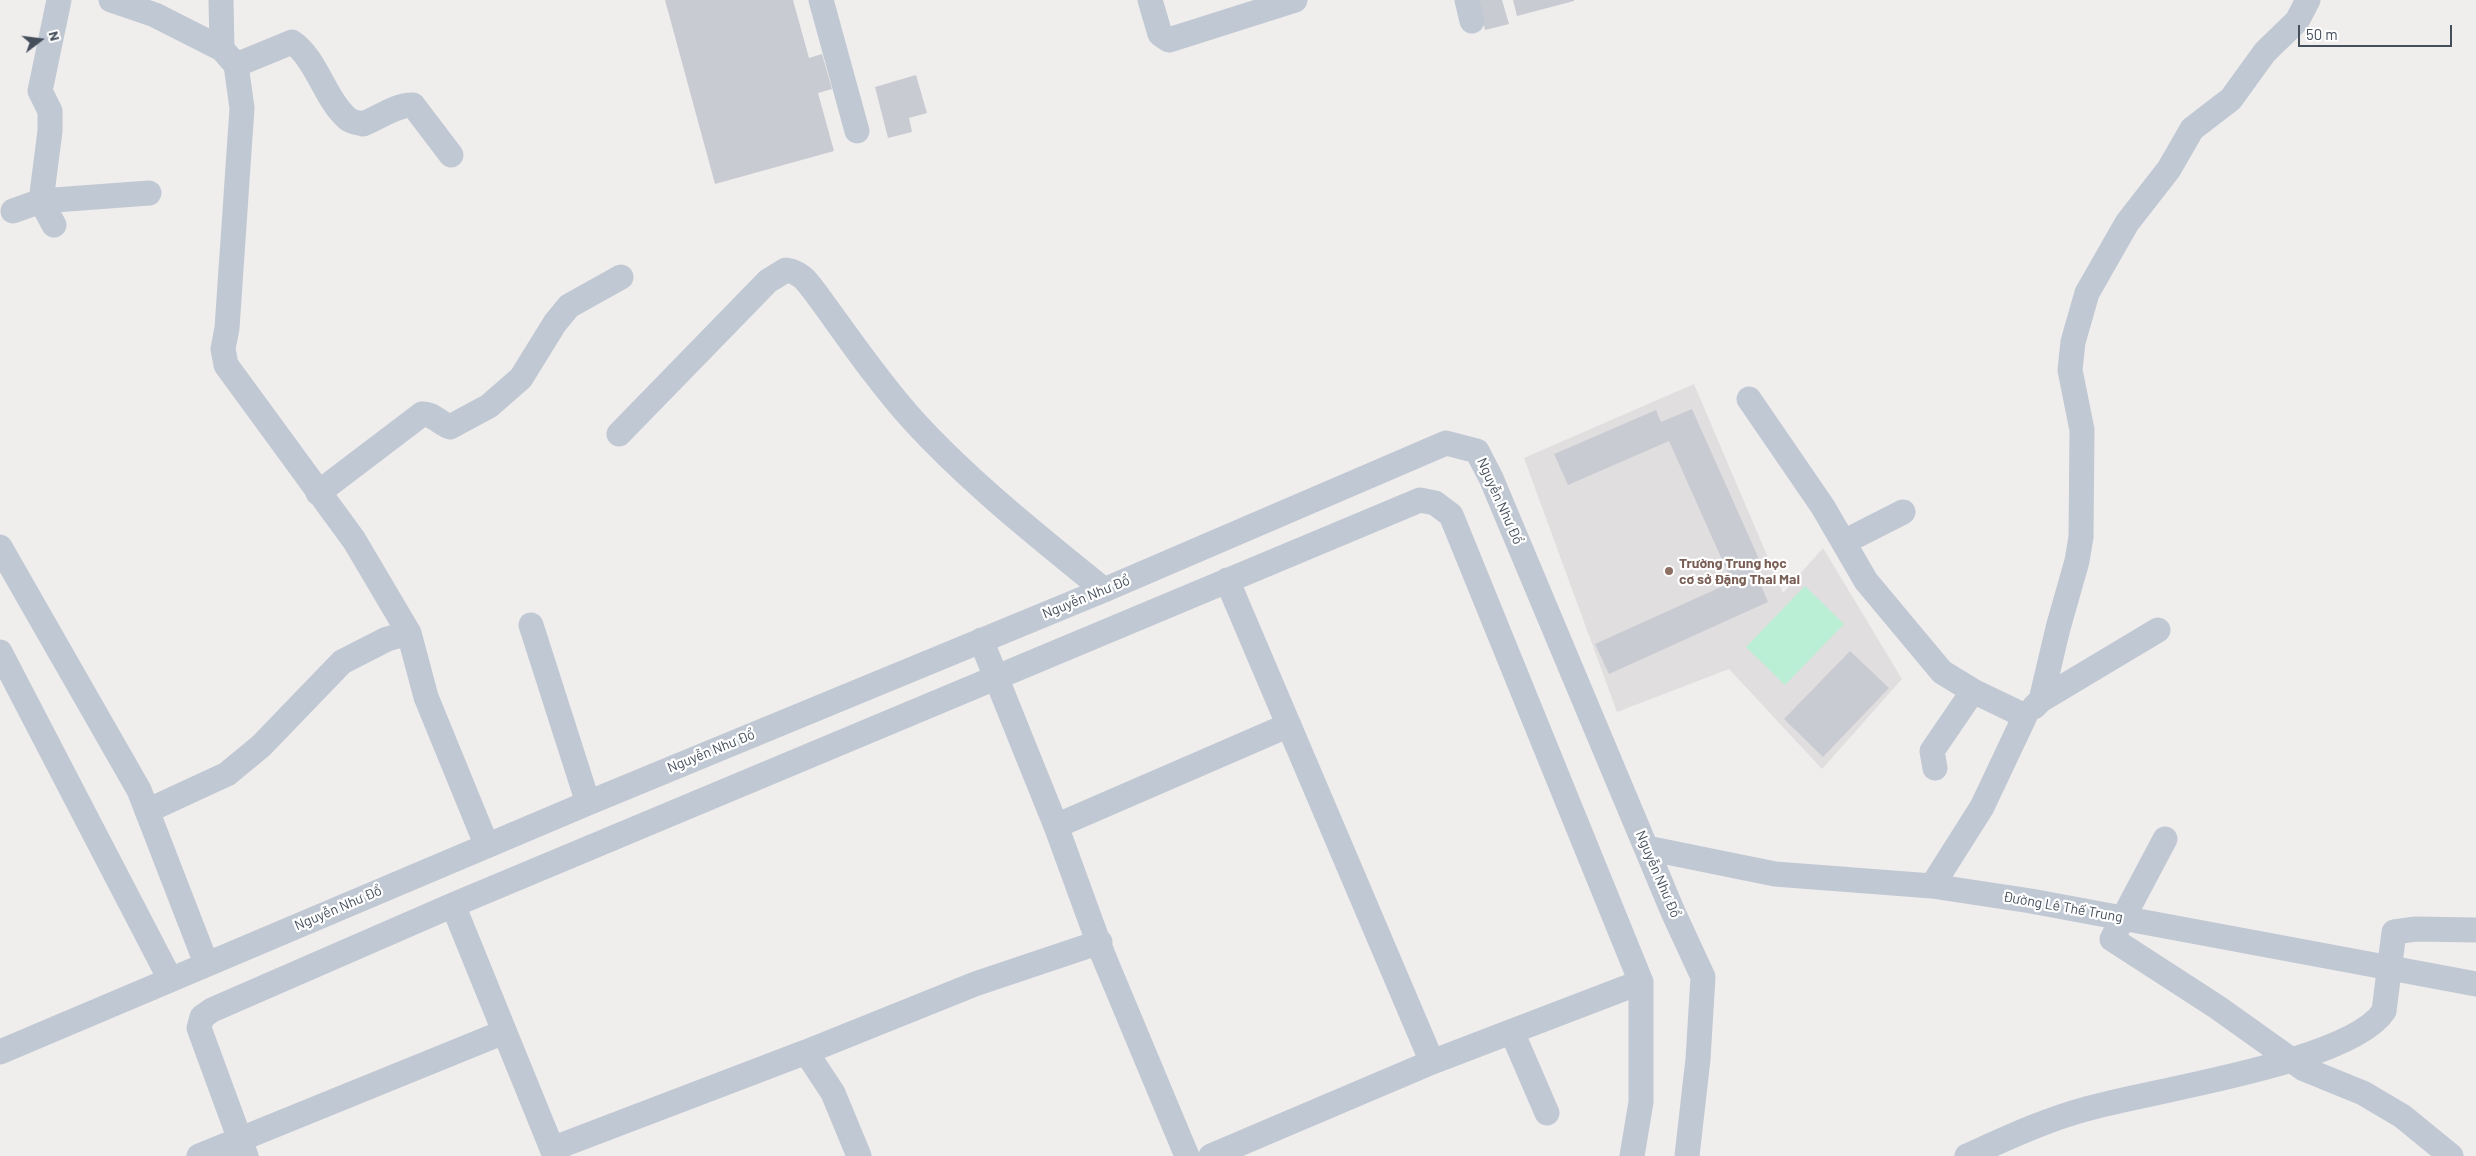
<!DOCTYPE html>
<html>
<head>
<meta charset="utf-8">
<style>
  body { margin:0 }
  #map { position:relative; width:2476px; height:1156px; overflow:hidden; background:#f0eded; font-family:Barlow,sans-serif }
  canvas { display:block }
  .north { position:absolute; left:15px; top:15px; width:50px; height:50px; -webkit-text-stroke:4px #fff; paint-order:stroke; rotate:75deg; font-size:14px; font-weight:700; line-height:20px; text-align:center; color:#454e5b }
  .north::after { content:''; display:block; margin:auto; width:18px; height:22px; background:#454e5b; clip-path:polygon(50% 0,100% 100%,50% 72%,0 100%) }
  .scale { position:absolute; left:2298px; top:25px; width:154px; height:22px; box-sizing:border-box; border:2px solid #454e5b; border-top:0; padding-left:6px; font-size:15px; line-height:18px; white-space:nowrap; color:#454e5b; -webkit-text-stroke:4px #fff; paint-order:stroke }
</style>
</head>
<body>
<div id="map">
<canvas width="2476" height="1156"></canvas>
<div class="north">N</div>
<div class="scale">50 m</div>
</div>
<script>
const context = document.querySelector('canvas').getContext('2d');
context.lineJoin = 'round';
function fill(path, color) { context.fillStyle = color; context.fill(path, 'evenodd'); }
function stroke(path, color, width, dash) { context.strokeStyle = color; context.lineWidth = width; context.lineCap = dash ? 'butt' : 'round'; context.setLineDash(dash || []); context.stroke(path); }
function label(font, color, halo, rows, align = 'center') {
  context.font = font + ' Barlow,sans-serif'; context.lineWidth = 4.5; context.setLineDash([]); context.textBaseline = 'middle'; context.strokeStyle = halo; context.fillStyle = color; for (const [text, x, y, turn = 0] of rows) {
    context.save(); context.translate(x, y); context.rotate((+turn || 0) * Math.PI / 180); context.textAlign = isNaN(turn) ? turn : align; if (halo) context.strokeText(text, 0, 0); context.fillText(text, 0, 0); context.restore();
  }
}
const education = new Path2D(`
  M1694,384L1783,593L1823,548L1902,679L1822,769L1729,669L1617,712L1524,458Z`);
const green = new Path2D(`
  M1805,586L1844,624L1785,685L1746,647Z`);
const building = new Path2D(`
  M665,0H793L809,58L822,54L832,89L818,93L834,151L715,184Z
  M1478,0H1502L1509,24L1485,30Z
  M1513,0H1574V1L1517,16Z
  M916,75L927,113L909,118L912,132L888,138L875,87Z
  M1692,409L1763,568L1755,571L1768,602L1609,674L1595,644L1732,582L1669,441L1568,485L1554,454L1656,410L1661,422Z
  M1850,651L1889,688L1823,757L1784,719Z`);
const minor = new Path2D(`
  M111,0L155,15L222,49L236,65L242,108L227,328L223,349L226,365L354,540L409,633L426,697L487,846
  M221,0L222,49
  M821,0L857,131
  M1150,0L1160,34L1169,40L1295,0
  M1467,0L1472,21
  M236,65L292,42C317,59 325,100 348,119C352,122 359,123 363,124C379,118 397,104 413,105L451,155
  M13,211L41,201L149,193
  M54,225L41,201L50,131V111L40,91L59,0
  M1749,399L1823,507L1866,581L1942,672L1973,691L2025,716L1982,807L1932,886
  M619,434L768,281L786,270C800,272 806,280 815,292C846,334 876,379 911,418C969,482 1038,536 1104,590
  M318,493L422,414C432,413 441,424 450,427L489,406L521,378L555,323L569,306L621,277
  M1844,542L1903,512
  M0,547L139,790L206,963
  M1227,580L1432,1062
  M531,625L588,803
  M981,640L1056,826L1103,955L1187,1156
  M0,652L170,979
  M2041,700L2058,628L2077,561L2081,537L2082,430L2070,370L2073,342L2087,293L2127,223L2169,169L2192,129L2231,99L2265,52L2297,21L2308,0
  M2034,707L2041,700L2158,630
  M1935,768L1932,751L1973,691
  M147,811L227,774L261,746L342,662L387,639L409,633
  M1056,826L1289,725
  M2165,839L2112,939L2217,1007L2304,1069L2363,1093L2402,1116L2451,1156
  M1647,848L1775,874L1932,886L2031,901L2476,984
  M453,905L555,1156
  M1512,1032L1547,1113
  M0,1052L588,803L1104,590L1446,443L1477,451L1491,478L1673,912L1703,977L1698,1059L1687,1156
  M552,1149L806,1052
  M199,1156L504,1032
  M246,1156L199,1028L202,1017L212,1010L453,905L1420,500L1435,503L1451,515L1641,982V1102L1632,1156
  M859,1156L833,1093L806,1052L975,984L1100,942
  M1211,1156L1432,1062L1641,982
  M1967,1156C2005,1139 2045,1120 2086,1109C2151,1090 2350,1063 2384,1011L2394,932L2416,929L2476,930`);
const markers = [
  [1669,571,5,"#8d6e63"]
];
const streetNames = [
  ["Nguyễn Như Đổ",1500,501,66],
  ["Nguyễn Như Đổ",1086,597,-22],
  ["Nguyễn Như Đổ",711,751,-22],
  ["Nguyễn Như Đổ",1658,874,67],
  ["Đường Lê Thế Trung",2063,907,10],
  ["Nguyễn Như Đổ",338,908,-23]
];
const educationNames = [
  ["Trường Trung học",1679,563],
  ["cơ sở Đặng Thai Mai",1679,579]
];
fill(education, '#e1dedf');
fill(green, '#baefd5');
fill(building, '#c9cbd3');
stroke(minor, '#c0c8d3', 25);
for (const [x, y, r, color] of markers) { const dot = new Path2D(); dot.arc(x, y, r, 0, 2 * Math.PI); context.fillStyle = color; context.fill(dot); stroke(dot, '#fff', 2); }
label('14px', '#454e5b', '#fff', streetNames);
label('bold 14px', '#785e54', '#fff', educationNames, 'left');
</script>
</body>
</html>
